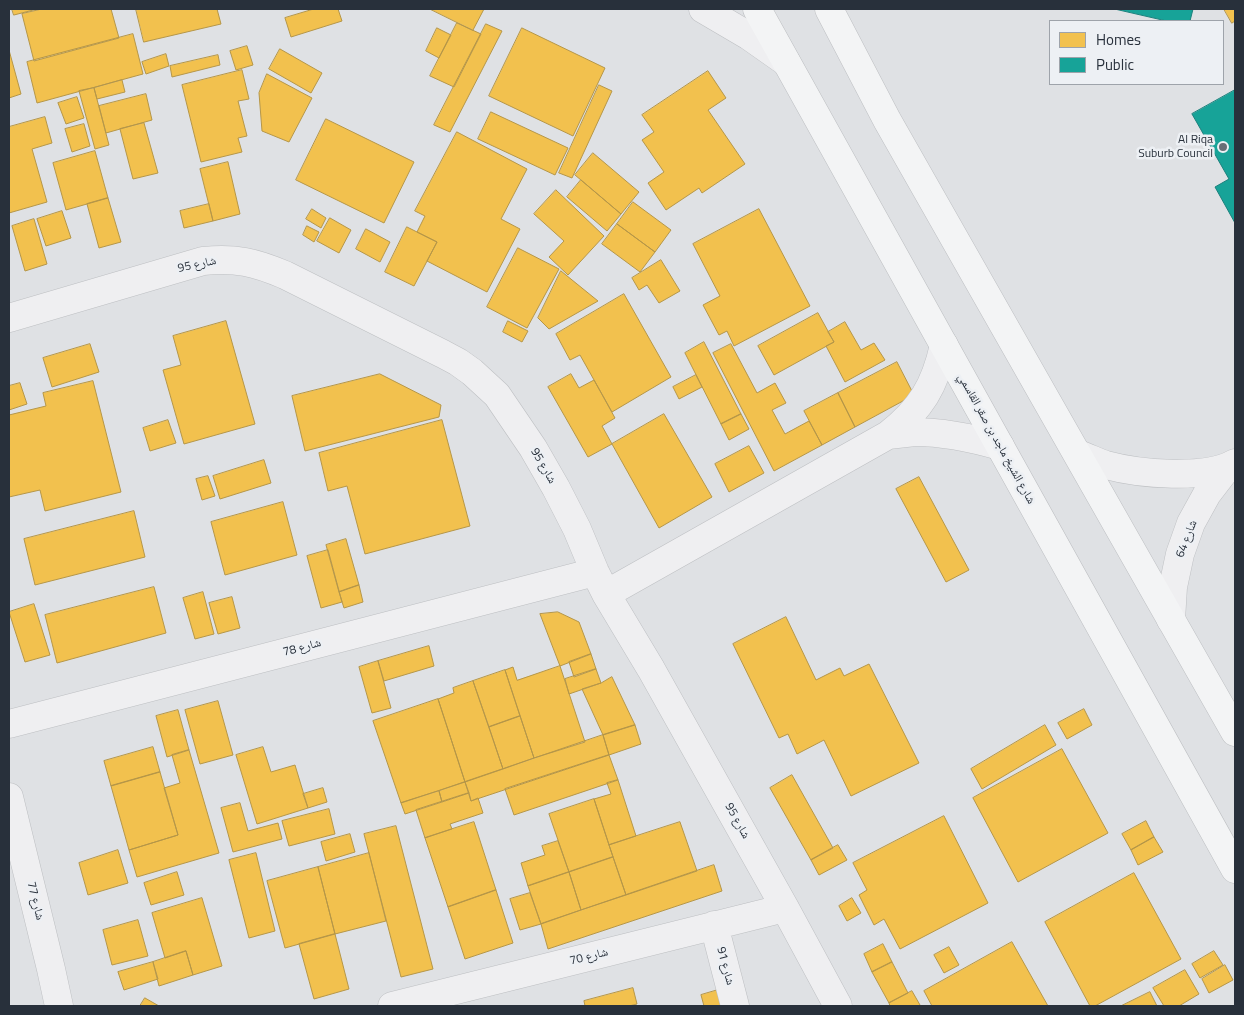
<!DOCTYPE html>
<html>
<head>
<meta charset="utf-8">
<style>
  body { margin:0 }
  #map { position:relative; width:1244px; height:1015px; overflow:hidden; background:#dfe1e4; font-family:"Titillium Web",sans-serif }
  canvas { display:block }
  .frame { position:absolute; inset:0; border:10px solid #28303b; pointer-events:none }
  .legend { position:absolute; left:1049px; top:20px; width:175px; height:65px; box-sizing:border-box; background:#edf0f4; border:1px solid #9ea3aa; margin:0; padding:6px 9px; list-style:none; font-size:15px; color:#28303b }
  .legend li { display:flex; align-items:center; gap:10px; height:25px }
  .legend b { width:25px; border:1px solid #9ea3aa }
</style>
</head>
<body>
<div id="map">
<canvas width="1244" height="1015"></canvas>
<div class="frame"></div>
<ul class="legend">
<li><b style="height:14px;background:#f2c14e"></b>Homes</li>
<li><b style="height:14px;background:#17a398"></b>Public</li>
</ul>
</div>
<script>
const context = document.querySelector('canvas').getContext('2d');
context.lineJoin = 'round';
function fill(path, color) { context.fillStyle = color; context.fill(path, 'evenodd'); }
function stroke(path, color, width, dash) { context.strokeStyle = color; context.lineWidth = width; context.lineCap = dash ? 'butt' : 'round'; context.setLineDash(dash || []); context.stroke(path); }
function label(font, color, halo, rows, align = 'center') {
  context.font = font + ' "Titillium Web","Noto Naskh Arabic",sans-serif'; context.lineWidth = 5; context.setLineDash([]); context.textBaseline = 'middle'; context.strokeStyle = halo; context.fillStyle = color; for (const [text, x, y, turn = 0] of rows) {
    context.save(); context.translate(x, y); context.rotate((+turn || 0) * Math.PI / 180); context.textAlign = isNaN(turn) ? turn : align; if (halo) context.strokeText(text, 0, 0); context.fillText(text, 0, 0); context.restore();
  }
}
const homes = new Path2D(`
  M12,9H37L14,15Z
  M42,9H111L119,38L34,61L22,14Z
  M136,9H217L221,24L144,42Z
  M314,9H338L342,21L291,37L285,18Z
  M430,9H484L473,30Z
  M1224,9H1235V21L1232,23Z
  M457,23L481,34L454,87L430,76Z
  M486,24L502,31L450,132L434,125Z
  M437,28L451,35L439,58L426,51Z
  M522,28L605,68L573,136L489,96Z
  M133,34L143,74L37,103L27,62Z
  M247,46L253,65L236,70L230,51Z
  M280,49L322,73L311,93L269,69Z
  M9,50L21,94L9,98Z
  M166,54L169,66L146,74L142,62Z
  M218,55L220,65L172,77L170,66Z
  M242,70L249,99L238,101L247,136L238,138L242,152L201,162L182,85Z
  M708,71L726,98L708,110L745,164L702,193L699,188L666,210L648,183L664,172L642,140L654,132L642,115Z
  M267,74L312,98L289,142L262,131L259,93Z
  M122,80L125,92L97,99L94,88Z
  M599,85L612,91L572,178L559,173Z
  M94,88L109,145L95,149L79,91Z
  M146,94L152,120L106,133L99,106Z
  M77,97L84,118L66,124L58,103Z
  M491,112L568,148L555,175L478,139Z
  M45,117L52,143L32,149L47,202L9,213V127Z
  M326,119L414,162L384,223L296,180Z
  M144,123L158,173L133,179L120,129Z
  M84,124L90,146L72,152L65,129Z
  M457,132L527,169L501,219L520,229L487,292L427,261L437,242L417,232L425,216L415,211Z
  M95,151L108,198L66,210L53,163Z
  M593,153L639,192L621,214L575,175Z
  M228,162L240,214L213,221L200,169Z
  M581,180L621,214L607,231L567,197Z
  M556,190L604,236L568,275L549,257L564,241L534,214Z
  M108,198L121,242L99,248L87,204Z
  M633,202L671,230L655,252L617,224Z
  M209,204L213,221L184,228L180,211Z
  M312,209L326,218L321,228L306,219Z
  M759,209L810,306L734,346L727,331L719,335L703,305L720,296L693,244Z
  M62,211L71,238L46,246L37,219Z
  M330,218L351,230L339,253L317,241Z
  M34,219L47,264L25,271L12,226Z
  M617,224L655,252L640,272L602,244Z
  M307,226L319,232L314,242L303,235Z
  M407,227L437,242L414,286L385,272Z
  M366,229L390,242L380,262L356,249Z
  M518,248L559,269L527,328L487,307Z
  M661,260L680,291L659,303L647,285L639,290L632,278Z
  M561,271L598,301L549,329L538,318Z
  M624,294L671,377L612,412L580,355L570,360L556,334Z
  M818,313L834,342L774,375L758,346Z
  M226,321L255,424L184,444L163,370L181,365L173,336Z
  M508,321L528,331L522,342L503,332Z
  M845,322L861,350L874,343L885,360L845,382L826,346L834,342L828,332Z
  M704,342L741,414L721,424L685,353Z
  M90,344L99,372L52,387L43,358Z
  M731,344L757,393L775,383L786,403L772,410L785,434L809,421L822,445L774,471L713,353Z
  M897,362L914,395L855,427L838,393Z
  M380,374L441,405L439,417L305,451L292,396Z
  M571,374L579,388L594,380L615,418L602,426L612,444L588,457L548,387Z
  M696,375L702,387L679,399L673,387Z
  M93,381L121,492L45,511L40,490L9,497V415L46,406L43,393Z
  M20,383L27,404L9,410V386Z
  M838,393L855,427L822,445L804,411Z
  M664,414L712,497L659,528L612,444Z
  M741,414L749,429L729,440L721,424Z
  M168,420L176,443L150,451L143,428Z
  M442,420L470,526L365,554L347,486L328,491L319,453Z
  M749,446L764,473L729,492L715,464Z
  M264,460L271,483L220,499L213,476Z
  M208,476L215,496L202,500L196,479Z
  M919,477L969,570L946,582L896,489Z
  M283,502L297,555L225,575L211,522Z
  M134,511L145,557L35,585L24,539Z
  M346,539L359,585L339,592L326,545Z
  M328,550L342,602L321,608L307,556Z
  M359,585L363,602L344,608L339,592Z
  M154,587L166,633L57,663L45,615Z
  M203,592L214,634L195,639L183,598Z
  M232,597L240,628L218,634L209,603Z
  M34,604L50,655L25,662L9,612Z
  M558,612L579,622L591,654L560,666L540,614Z
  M786,617L816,680L840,668L844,676L869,664L919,763L851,796L824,740L797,754L788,734L779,738L733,644Z
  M429,646L434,666L384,681L378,661Z
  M591,654L596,669L574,677L569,662Z
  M378,661L391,708L372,713L359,667Z
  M560,666L585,742L534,758L505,670L513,667L517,680Z
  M596,669L601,683L569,694L565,679Z
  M505,670L520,716L489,727L473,681Z
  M612,677L635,725L603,735L582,689L601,683Z
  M473,681L503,769L465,782L438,699L454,693L453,688Z
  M438,699L465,782L401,803L373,721Z
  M218,701L233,755L200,764L185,710Z
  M1084,709L1092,725L1067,739L1058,723Z
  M178,710L189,750L167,757L156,716Z
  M520,716L534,758L503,769L489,727Z
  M635,725L641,744L609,755L603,735Z
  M1045,725L1056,745L982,789L971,769Z
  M603,735L609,755L471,801L465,782Z
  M153,747L160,772L111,786L104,761Z
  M263,747L271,772L295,765L308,808L257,824L236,755Z
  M1062,749L1108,833L1018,882L973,798Z
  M189,750L219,853L137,877L129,850L178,835L164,788L180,783L172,755Z
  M609,755L618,780L514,815L505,789Z
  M160,772L178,835L129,850L111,786Z
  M792,775L833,848L811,860L770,788Z
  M618,780L636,836L609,845L594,799L611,794L607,783Z
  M465,782L469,793L442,802L439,791Z
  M323,788L327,802L308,808L303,794Z
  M439,791L442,802L405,814L401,803Z
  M469,793L471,801L478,798L483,813L450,824L452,829L425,838L416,810Z
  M594,799L613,857L569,872L549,814Z
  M240,803L248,831L278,823L282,839L233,852L221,808Z
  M329,809L335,834L289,846L282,821Z
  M944,816L988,903L900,949L884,919L874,925L859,895L867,890L853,863Z
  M1146,821L1154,837L1131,850L1122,834Z
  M474,822L496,890L448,907L425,838Z
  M680,822L697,871L626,895L609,845Z
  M396,826L433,969L401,977L364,834Z
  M350,834L355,852L326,861L321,842Z
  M1154,837L1163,852L1138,865L1131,850Z
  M558,841L569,872L528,886L521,863L545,855L542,846Z
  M838,845L847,860L819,875L811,860Z
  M118,850L128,883L88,895L79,863Z
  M256,853L275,931L249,938L229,860Z
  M369,853L386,921L335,934L318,867Z
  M613,857L626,895L581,910L569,872Z
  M714,865L722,891L548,949L541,924Z
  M318,867L335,934L285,948L267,881Z
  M177,872L184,895L151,905L144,883Z
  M569,872L581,910L541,924L528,886Z
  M1134,873L1181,959L1095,1006H1090L1045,922Z
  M496,890L513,943L465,959L448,907Z
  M530,893L541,924L520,930L510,899Z
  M202,898L222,966L193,975L186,951L165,958L152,913Z
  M852,898L861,913L847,921L839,906Z
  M138,920L148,956L112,965L103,930Z
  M335,934L349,989L314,999L299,944Z
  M1012,942L1048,1006H932L924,991Z
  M883,944L892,962L872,972L864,954Z
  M949,947L959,965L944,973L934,955Z
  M186,951L193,975L159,986L153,962Z
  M1214,951L1223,965L1200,978L1192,964Z
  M153,962L158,979L124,990L118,972Z
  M892,962L908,993L889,1003L872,972Z
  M1225,965L1233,980L1209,993L1202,979Z
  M1185,970L1199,994L1179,1006H1164L1153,988Z
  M633,988L637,1004L629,1006H585L584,1001Z
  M718,990L723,1006H704L701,995Z
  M912,991L920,1005L917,1006H890L889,1003Z
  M1150,992L1157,1006H1121Z
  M145,998L159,1006H140Z`);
const public = new Path2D(`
  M1115,9H1193L1190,21H1167Z
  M1235,90V223L1215,187L1229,179L1192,114Z`);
const minor = new Path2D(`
  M703,9L749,36L786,62
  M9,318L203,261C237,258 254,262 285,275L443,354L458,362L472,372L497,395L533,448L556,488L577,529L595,572L606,594L651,669L785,908L838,1006
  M888,435C897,434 906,433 915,432C944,432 972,438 1000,446
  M1078,454C1087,457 1097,462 1106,465C1139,474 1205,480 1235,463
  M606,594L888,435C921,409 935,386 944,345
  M1171,620L1173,587L1180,554L1191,523L1207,494L1227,468
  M9,724L595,572
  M9,797L51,969L59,1006
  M714,925L735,1006
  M392,1006L785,908`);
const major = new Path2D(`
  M757,9L1235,869
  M829,9L887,120L1235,732`);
const markers = [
  [1223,147,5,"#686e76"]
];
const poiNames = [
  ["Al Riqa",1213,140],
  ["Suburb Council",1213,154]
];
const streetNames = [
  ["شارع 95",197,265,-12],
  ["شارع الشيخ ماجد بن صقر القاسمي",996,439,61],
  ["شارع 95",543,466,60],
  ["شارع 64",1187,539,-69],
  ["شارع 78",302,648,-15],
  ["شارع 95",737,821,61],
  ["شارع 77",35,901,76],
  ["شارع 70",589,957,-14],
  ["شارع 91",725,966,75]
];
fill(homes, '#f2c14e');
stroke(homes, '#b59648', 1);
fill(public, '#17a398');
stroke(public, '#1c807c', 1);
stroke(minor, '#bdbfc2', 29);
stroke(major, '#bcbec1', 29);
stroke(minor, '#efeff1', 28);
stroke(major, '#f3f4f5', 28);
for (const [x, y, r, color] of markers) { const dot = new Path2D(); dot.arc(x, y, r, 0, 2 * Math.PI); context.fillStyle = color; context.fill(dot); stroke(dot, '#edf0f4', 2); }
label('12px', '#28303b', '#edf0f4', poiNames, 'right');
label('12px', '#28303b', '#edf0f4', streetNames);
</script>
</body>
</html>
